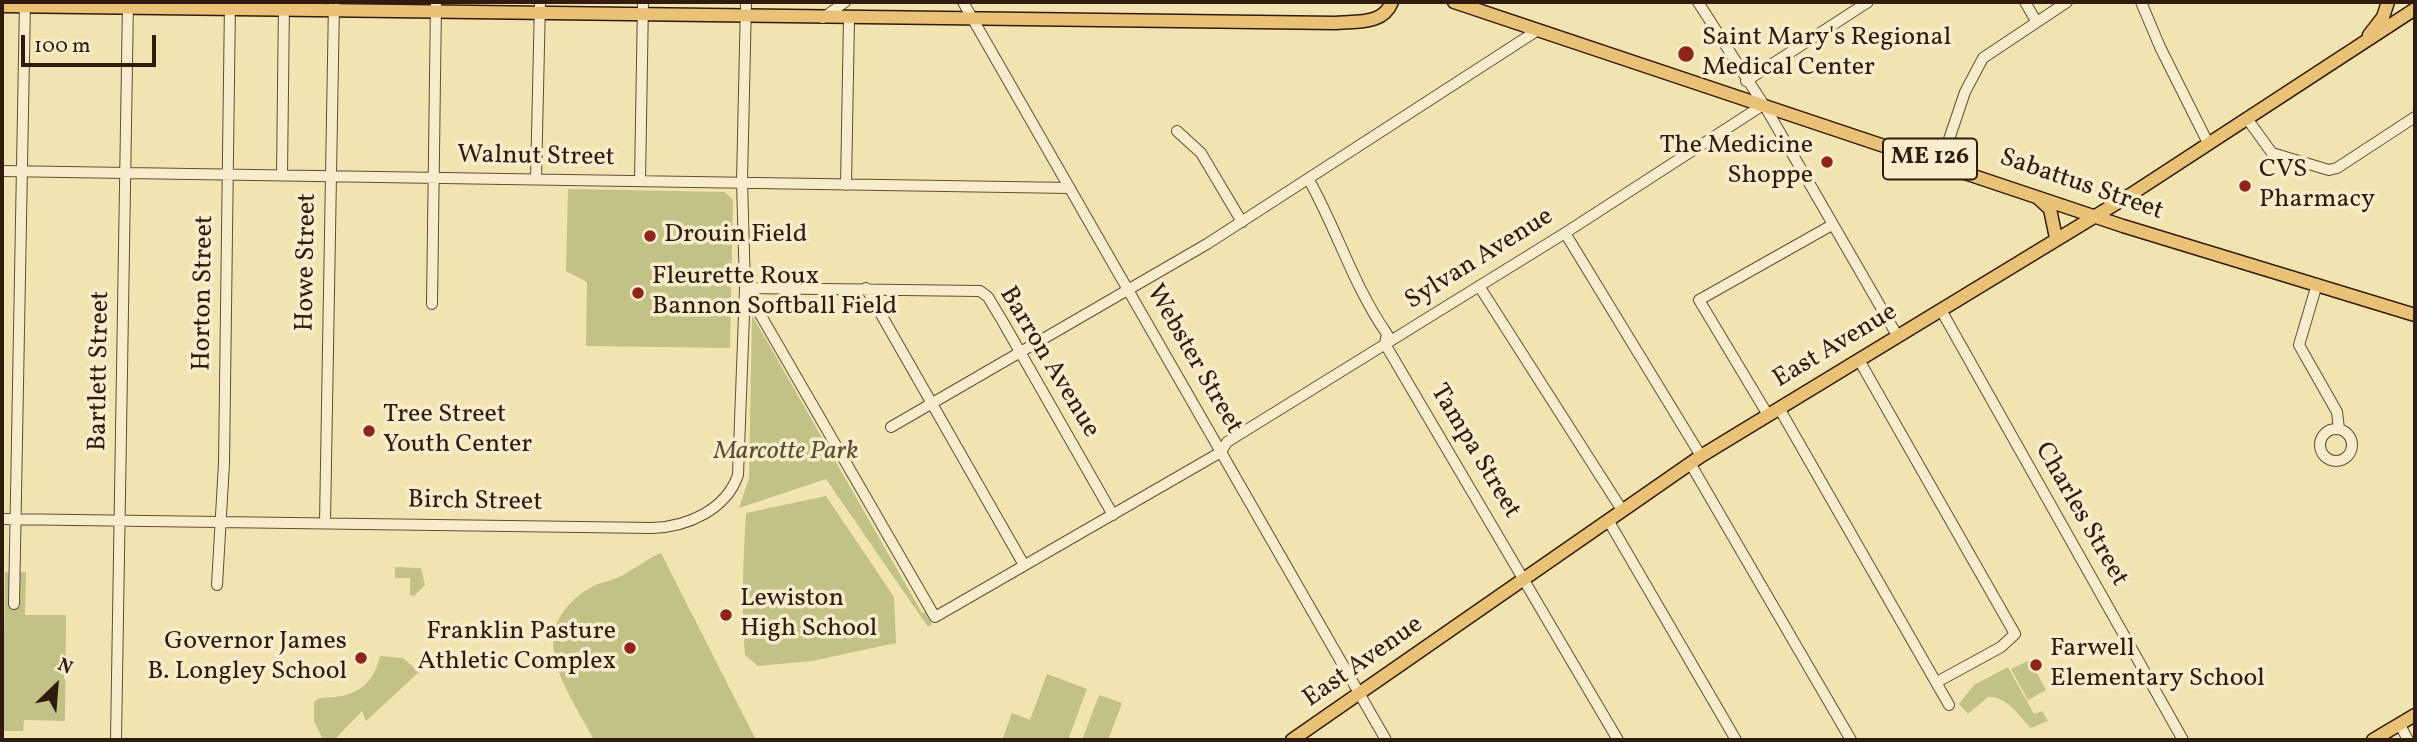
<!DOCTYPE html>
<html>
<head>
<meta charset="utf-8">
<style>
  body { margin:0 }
  #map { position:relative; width:2417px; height:742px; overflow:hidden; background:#f2e4b1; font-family:Vollkorn,serif }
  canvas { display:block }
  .frame { position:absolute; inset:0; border:4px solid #311b0f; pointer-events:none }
  .north { position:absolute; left:21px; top:651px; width:70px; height:70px; -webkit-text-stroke:5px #f7edcc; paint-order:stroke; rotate:25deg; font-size:19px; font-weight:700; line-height:28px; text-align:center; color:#311b0f }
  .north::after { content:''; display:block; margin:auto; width:24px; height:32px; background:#311b0f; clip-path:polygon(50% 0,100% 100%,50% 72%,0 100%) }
  .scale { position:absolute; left:21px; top:35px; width:135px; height:32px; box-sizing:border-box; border:4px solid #311b0f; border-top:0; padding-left:9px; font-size:21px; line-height:24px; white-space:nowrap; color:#311b0f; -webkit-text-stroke:5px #f7edcc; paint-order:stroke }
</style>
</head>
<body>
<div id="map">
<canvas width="2417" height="742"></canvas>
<div class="frame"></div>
<div class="north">N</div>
<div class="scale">100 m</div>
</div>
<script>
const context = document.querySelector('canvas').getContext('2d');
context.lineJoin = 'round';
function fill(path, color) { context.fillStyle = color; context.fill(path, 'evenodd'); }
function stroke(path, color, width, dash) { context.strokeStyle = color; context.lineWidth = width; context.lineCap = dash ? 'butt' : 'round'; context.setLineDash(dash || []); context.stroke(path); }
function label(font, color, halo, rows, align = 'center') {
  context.font = font + ' Vollkorn,serif'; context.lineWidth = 7; context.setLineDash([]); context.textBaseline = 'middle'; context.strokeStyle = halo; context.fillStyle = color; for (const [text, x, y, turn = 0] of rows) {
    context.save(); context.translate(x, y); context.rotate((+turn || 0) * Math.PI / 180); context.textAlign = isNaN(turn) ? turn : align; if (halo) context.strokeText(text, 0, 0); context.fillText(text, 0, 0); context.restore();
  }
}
const green = new Path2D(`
  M568,189L725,192L733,200L730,348L586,346L587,282L566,271Z
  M752,315L922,613L925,612L932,624L928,627L826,479L739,508L749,478Z
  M826,496L894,597L896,643L812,661L758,666L745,655C741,607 743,561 746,513Z
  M661,553L756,740H594C567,688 521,632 588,589C599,582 612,581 623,575C636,568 647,559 661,553Z
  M395,567L421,568L425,585L414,596L410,595V578H395Z
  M5,572H26L25,615H66L65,721L24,720L23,731H3L2,634L4,633Z
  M380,656L403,658L419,672L366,721L362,711L334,740H323L314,721V702C320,696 327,698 335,697C360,694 374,682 380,656Z
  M2030,660L2046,690L2028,700L2011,669Z
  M2008,667L2034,714L2042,711L2048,721L2031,728C2019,716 2007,696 1988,697L1968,714L1959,704L1974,685Z
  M1047,674L1087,689L1068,740H1002L1012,713L1030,720Z
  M1099,695L1122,703L1108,740H1082Z`);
const minor = new Path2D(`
  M963,2L1386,740
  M1698,2L1767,110L1898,337
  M2025,2L2036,21
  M2141,2L2160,47L2208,143
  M823,18L845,2
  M1746,81L1868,2
  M2248,120L2272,153L2329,170L2337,168L2415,117
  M1177,131L1201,153L1242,222
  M1941,163L1965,92L1983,58L2067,2
  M2,171L1070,188
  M282,175L284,2
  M536,179L540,2
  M1309,180C1337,230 1354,287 1387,334L1385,344L1618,740
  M640,181L643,2
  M846,185L849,18
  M1565,233L1701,456
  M2317,284L2299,345L2337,412L2339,429
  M1479,286L1622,510
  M745,288L935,617L1221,452L1227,442L1565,233L1763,105
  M745,288L980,291L988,297L1003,322L1113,515
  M866,288L1024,565
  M432,304L436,2
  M1941,310L2183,740
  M1859,360L2015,634L2001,647L1937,682
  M1779,408L1949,705
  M1768,415L1699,300L1832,225
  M891,427L1207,244L1538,30
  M2320 445a16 16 0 1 1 32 0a16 16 0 1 1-32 0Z
  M1690,463L1851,740
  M2,519L652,528C687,527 726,510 738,475L745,288L742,181L746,2
  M1608,520L1736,740
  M325,522L334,2
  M217,585L224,463L230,2
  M14,604L25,2
  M2400,725L2408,740
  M116,740L128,2`);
const major = new Path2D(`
  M1454,2L2123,226L2415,315
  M2,6L1336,23C1357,21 1383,25 1392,2
  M2369,35L2383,17L2388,2
  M2038,198L2050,209L2056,238
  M1292,740L1701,456L2130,195L2415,9
  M2373,740L2415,715`);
const markers = [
  [1686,54,9,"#8f2418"],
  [1827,162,7,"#8f2418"],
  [2245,186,7,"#8f2418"],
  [650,236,7,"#8f2418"],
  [638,293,7,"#8f2418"],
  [369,431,7,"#8f2418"],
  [726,615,7,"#8f2418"],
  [630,648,7,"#8f2418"],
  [361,658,7,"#8f2418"],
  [2036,665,7,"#8f2418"]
];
const shields = [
  [1930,159,94]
];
const shieldNames = [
  ["ME 126",1930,159]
];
const poiNames = [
  ["Saint Mary's Regional",1702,39],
  ["Medical Center",1702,69],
  ["The Medicine",1813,147,"right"],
  ["Shoppe",1813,177,"right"],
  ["CVS",2259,171],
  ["Pharmacy",2259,201],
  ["Drouin Field",664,236],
  ["Fleurette Roux",652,278],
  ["Bannon Softball Field",652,308],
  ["Tree Street",383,416],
  ["Youth Center",383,446],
  ["Lewiston",740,600],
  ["High School",740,630],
  ["Franklin Pasture",616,633,"right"],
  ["Athletic Complex",616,663,"right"],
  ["Governor James",347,643,"right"],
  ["B. Longley School",347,673,"right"],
  ["Farwell",2050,650],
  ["Elementary School",2050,680]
];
const streetNames = [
  ["Walnut Street",536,158,1],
  ["Sabattus Street",2081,186,19],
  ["Sylvan Avenue",1480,260,-32],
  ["Howe Street",308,262,-89],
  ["Horton Street",205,293,-89],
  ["East Avenue",1836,347,-31],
  ["Webster Street",1193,360,60],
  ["Barron Avenue",1048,363,59],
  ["Bartlett Street",101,371,-89],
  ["Tampa Street",1474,452,59],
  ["Birch Street",475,503,1],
  ["Charles Street",2080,515,60],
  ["East Avenue",1364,663,-35]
];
const parkNames = [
  ["Marcotte Park",786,453]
];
fill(green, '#c2c287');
stroke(minor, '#614d38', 12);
stroke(major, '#311b0f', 15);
stroke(minor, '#f7edcc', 10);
stroke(major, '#e9c278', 12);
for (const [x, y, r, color] of markers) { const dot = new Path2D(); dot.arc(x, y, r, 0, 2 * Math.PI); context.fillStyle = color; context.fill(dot); stroke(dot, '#f7edcc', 2.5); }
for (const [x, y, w] of shields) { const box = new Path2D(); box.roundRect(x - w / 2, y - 20.5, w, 41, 5); context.fillStyle = '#f7edcc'; context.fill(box); stroke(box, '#311b0f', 2); }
label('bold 24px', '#311b0f', null, shieldNames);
label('26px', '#311b0f', '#f7edcc', poiNames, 'left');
label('26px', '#311b0f', '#f7edcc', streetNames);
label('italic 26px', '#5c4d33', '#f7edcc', parkNames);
</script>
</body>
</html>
